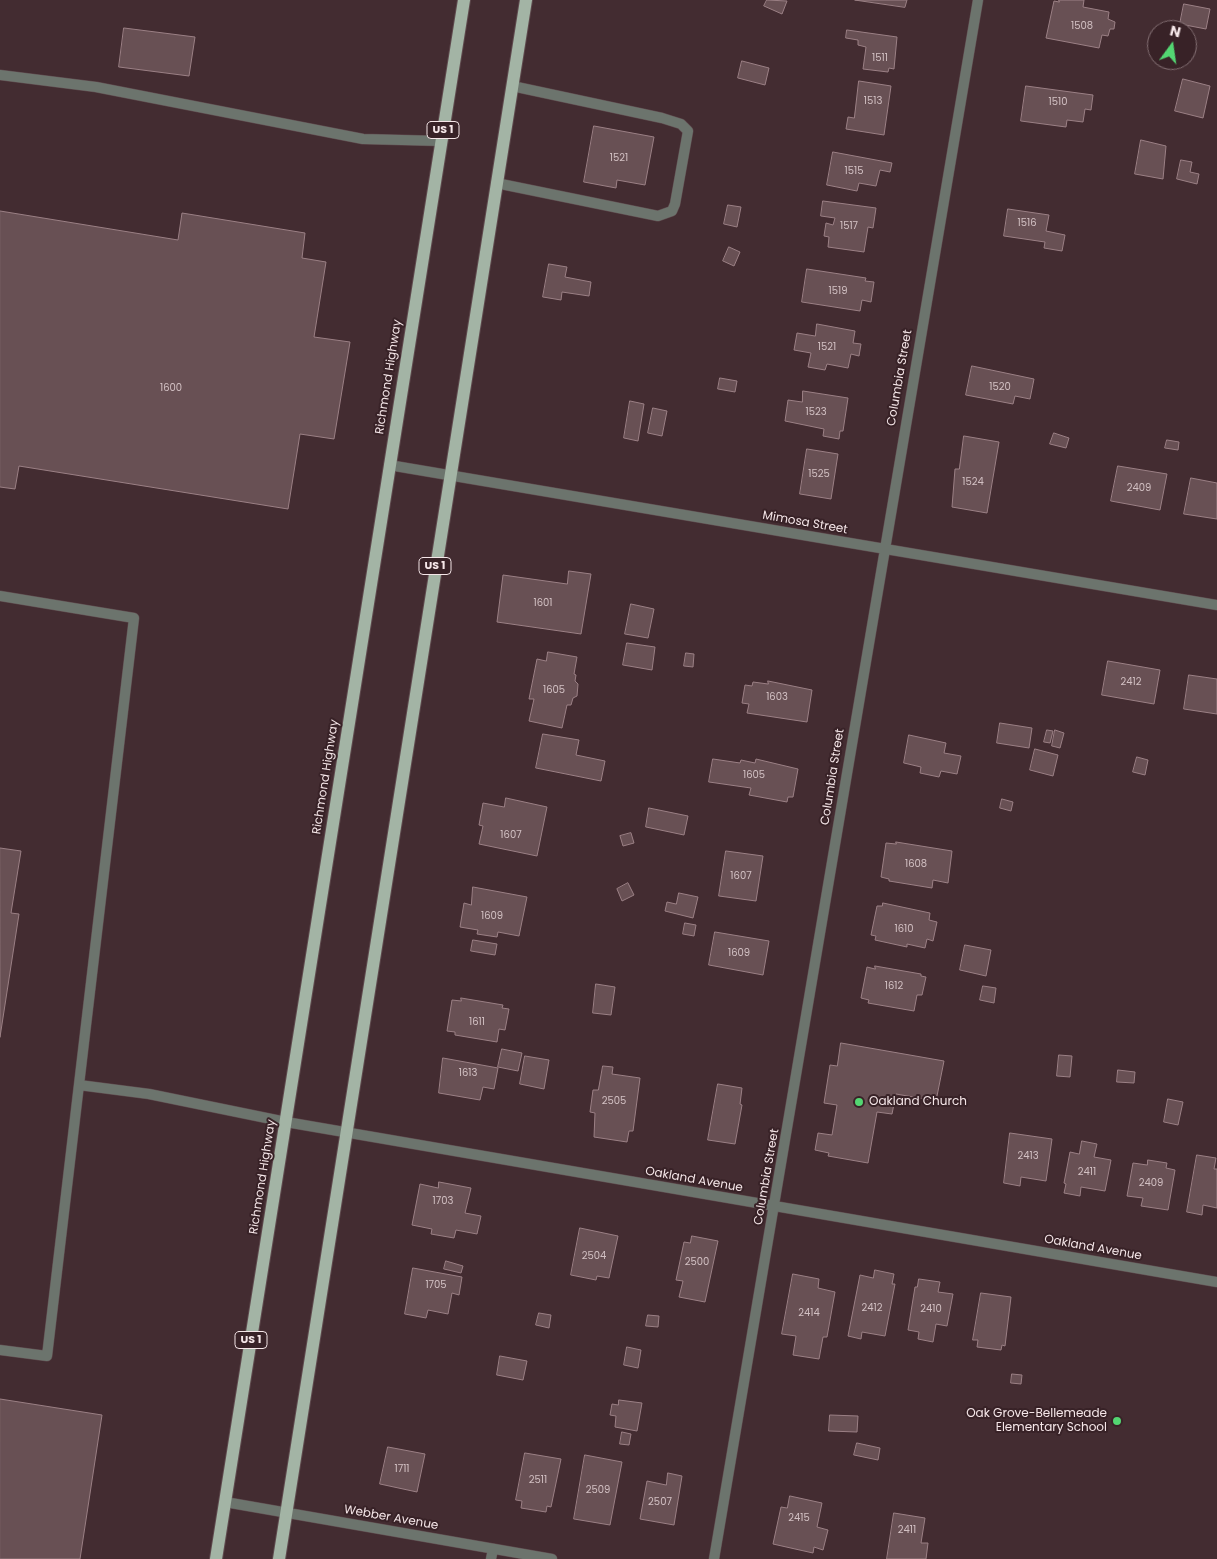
<!DOCTYPE html>
<html>
<head>
<meta charset="utf-8">
<style>
  body { margin:0 }
  #map { position:relative; width:1217px; height:1559px; overflow:hidden; background:#432c31; font-family:Poppins,sans-serif }
  canvas { display:block }
  .north { position:absolute; left:1147px; top:20px; width:50px; height:50px; box-sizing:border-box; background:#382227; border:1px solid #847074; border-radius:50%; rotate:14deg; font-size:14px; font-weight:700; line-height:20px; text-align:center; color:#f5e6e8 }
  .north::after { content:''; display:block; margin:auto; width:18px; height:22px; background:#53d672; clip-path:polygon(50% 0,100% 100%,50% 72%,0 100%) }
</style>
</head>
<body>
<div id="map">
<canvas width="1217" height="1559"></canvas>
<div class="north">N</div>
</div>
<script>
const context = document.querySelector('canvas').getContext('2d');
context.lineJoin = 'round';
function fill(path, color) { context.fillStyle = color; context.fill(path, 'evenodd'); }
function stroke(path, color, width, dash) { context.strokeStyle = color; context.lineWidth = width; context.lineCap = dash ? 'butt' : 'round'; context.setLineDash(dash || []); context.stroke(path); }
function label(font, color, halo, rows, align = 'center') {
  context.font = font + ' Poppins,sans-serif'; context.lineWidth = 4; context.setLineDash([]); context.textBaseline = 'middle'; context.strokeStyle = halo; context.fillStyle = color; for (const [text, x, y, turn = 0] of rows) {
    context.save(); context.translate(x, y); context.rotate((+turn || 0) * Math.PI / 180); context.textAlign = isNaN(turn) ? turn : align; if (halo) context.strokeText(text, 0, 0); context.fillText(text, 0, 0); context.restore();
  }
}
const building = new Path2D(`
  M767,0L787,1L782,14L764,6Z
  M855,0H907L905,7Z
  M1059,0H1084L1083,7L1109,12L1108,19L1115,22L1114,29H1110L1108,36L1102,35L1099,48L1046,38L1054,1L1059,2Z
  M1184,4L1210,9L1206,29L1180,24Z
  M124,28L195,37L189,76L119,67Z
  M847,30L897,37L894,69L889,68L888,72L863,69L866,47L858,45V40L846,38Z
  M742,61L769,68L765,85L738,78Z
  M1183,79L1210,86L1203,118L1175,111Z
  M859,81L891,86L884,135L846,129L848,117L854,118Z
  M1026,86L1093,95L1091,110L1085,109L1083,122L1067,120L1066,127L1021,121Z
  M594,126L654,137L645,185L617,180L616,188L584,182Z
  M1141,140L1166,146L1163,179L1135,174Z
  M833,152L892,163L890,172L880,170L876,186L859,183L857,191L827,185Z
  M1181,160L1192,162L1190,172L1199,174L1197,184L1177,179Z
  M823,201L876,208L873,228L868,227L864,252L828,247L829,237L824,236L826,223L833,225L835,218L821,216Z
  M728,205L741,207L737,227L724,224Z
  M1008,209L1049,215L1046,231L1065,235L1062,251L1044,248L1045,242L1004,236Z
  M0,211L178,240L182,213L305,233L302,258L326,262L314,337L350,342L334,439L300,434L288,509L19,466L15,489L0,487Z
  M729,247L740,252L734,266L723,261Z
  M549,264L567,267L565,277L591,282L589,296L562,292L561,300L543,297Z
  M807,269L866,278L865,281L874,282L871,302L862,300L860,311L802,302Z
  M817,324L855,331L853,343L861,344L859,356L851,354L848,368L827,364L825,370L808,367L811,353L794,350L797,333L815,336Z
  M972,366L1034,379L1030,399L1015,396L1013,404L966,395Z
  M720,378L737,381L735,392L718,389Z
  M803,391L848,398L843,431H840L839,439L823,436L824,429L785,421L788,400L802,402Z
  M630,401L644,404L638,441L624,438Z
  M653,408L667,411L662,436L648,433Z
  M1054,433L1069,438L1066,448L1050,444Z
  M964,436L999,442L987,513L952,507L955,469H959Z
  M1167,440L1179,442L1178,450L1165,448Z
  M807,449L838,454L831,499L800,494Z
  M1118,466L1167,474L1160,510L1111,501Z
  M1191,478L1217,483V519L1184,514Z
  M569,571L591,574L581,634L497,622L503,575L567,584Z
  M631,604L654,609L648,638L625,634Z
  M627,643L655,647L652,670L623,665Z
  M548,652L577,657L574,674L576,675L575,681L578,684L577,696L573,698L571,705H567L562,728L529,721L534,699H529L537,659L546,661Z
  M686,653L694,654L693,667L684,666Z
  M1108,661L1160,670L1154,704L1102,695Z
  M1189,675L1217,679V714L1184,709Z
  M768,681L812,690L807,722L747,713L749,704L742,703L745,685L752,686L753,682L768,684Z
  M1000,723L1032,728L1029,748L997,743Z
  M1047,730L1053,731L1050,743L1044,742Z
  M1055,730L1064,733L1060,748L1052,746Z
  M543,734L579,740L576,755L605,761L601,781L536,768Z
  M909,735L946,743L944,753L961,756L957,774L941,771L939,777L920,773L921,767L904,763Z
  M1035,749L1058,755L1053,776L1030,770Z
  M1137,757L1148,760L1145,775L1133,772Z
  M713,759L740,763L741,760L755,763L756,759L798,769L793,797H788L787,802L749,795L751,788L709,782Z
  M506,798L547,807L537,856L479,844L483,826L479,825L483,803L504,807Z
  M1002,799L1013,802L1011,811L1000,808Z
  M649,808L688,816L684,835L646,827Z
  M631,833L634,843L623,846L620,836Z
  M896,842L952,851L948,883L933,880L932,888L889,881V879L881,877L886,843L896,844Z
  M0,848L21,851L11,913L19,914L0,1037Z
  M726,851L763,856L756,901L719,896Z
  M628,883L634,895L622,901L617,889Z
  M473,887L527,897L519,936L498,932L497,937L477,934L478,930L460,927L464,903L471,905Z
  M679,893L698,897L693,918L665,911L667,902L676,904Z
  M883,903L930,913L929,920L937,922L933,941L927,939L925,948L907,944V947L875,940L876,936L871,935L877,906H882Z
  M685,923L696,925L694,936L683,934Z
  M715,932L769,941L763,975L709,965Z
  M473,940L497,944L495,955L471,951Z
  M965,945L991,950L986,976L960,970Z
  M875,966L921,974V976L926,977L922,995H917L914,1011L868,1003L869,1000L861,998L867,967L875,969Z
  M596,984L615,987L611,1015L593,1013Z
  M983,986L996,988L994,1003L980,1000Z
  M461,998L503,1005L502,1008L509,1009L505,1030L499,1029L497,1042L455,1035V1032L447,1031L452,1000L461,1001Z
  M841,1043L944,1061L936,1101L896,1094L892,1114L877,1112L868,1163L828,1156L829,1153L815,1150L818,1133L832,1135L837,1105L824,1103L830,1065L837,1066Z
  M502,1049L522,1053L518,1071L498,1067Z
  M1059,1055L1072,1056L1070,1077L1057,1076Z
  M525,1056L549,1060L544,1089L520,1084Z
  M443,1058L498,1068L494,1089L483,1087L480,1100L439,1093Z
  M603,1066L613,1067L612,1074L640,1078L633,1131H629L627,1142L594,1137L595,1113L590,1112L593,1090H598Z
  M1118,1070L1135,1072L1134,1083L1117,1082Z
  M718,1084L742,1088L740,1104L742,1105L735,1144L708,1140Z
  M1168,1099L1183,1102L1178,1125L1164,1122Z
  M1010,1133L1052,1139L1046,1181L1021,1177L1020,1186L1004,1183Z
  M1082,1141L1097,1144L1094,1157L1111,1160L1105,1191L1081,1187L1080,1196L1064,1193L1066,1184L1064,1183L1070,1152L1079,1154Z
  M1197,1155L1216,1158L1214,1169H1217V1208L1203,1205L1202,1215L1187,1212Z
  M1148,1160L1167,1163L1166,1168L1175,1170L1168,1210L1141,1206L1143,1198L1127,1196L1133,1163L1147,1165Z
  M439,1182L471,1188L465,1213L481,1216L477,1234L456,1230L454,1238L431,1234L432,1229L412,1225L420,1184L438,1188Z
  M580,1228L618,1236L609,1278L597,1276L596,1280L571,1275Z
  M692,1236L718,1241L705,1302L679,1297L683,1281L676,1280L684,1242L690,1243Z
  M446,1261L463,1266L461,1273L444,1269Z
  M413,1268L462,1277L459,1295L452,1293L448,1314L428,1310L426,1318L405,1314Z
  M875,1270L894,1274L892,1284H895L885,1336L862,1332L861,1339L848,1336L860,1275L873,1278Z
  M793,1274L819,1279L818,1288L835,1292L827,1337H823L819,1359L793,1355L796,1336L782,1334Z
  M919,1279L940,1282L938,1292L953,1294L947,1326L936,1324L933,1342L918,1339L919,1332L908,1330L915,1287H917Z
  M981,1293L1011,1297L1005,1346L1002,1345L1001,1350L977,1347L978,1340H973Z
  M539,1313L551,1315L549,1328L536,1325Z
  M648,1315L659,1316L658,1327L646,1326Z
  M627,1347L641,1350L638,1368L624,1365Z
  M500,1356L527,1361L523,1380L497,1375Z
  M1012,1374L1022,1375L1021,1384L1011,1383Z
  M0,1399L102,1415L80,1559H0Z
  M619,1400L642,1403L637,1431L615,1427L616,1416L610,1415L612,1404L618,1405Z
  M830,1415L858,1416L857,1432L829,1431Z
  M622,1432L631,1434L629,1445L620,1444Z
  M857,1443L880,1448L878,1460L854,1455Z
  M388,1447L425,1454L417,1492L380,1484Z
  M525,1453L561,1459L551,1507L547,1506L546,1512L521,1508L522,1501L516,1500Z
  M585,1455L622,1462L610,1525L574,1519Z
  M668,1473L682,1476L674,1525L640,1519L647,1481L666,1485Z
  M790,1496L822,1503L817,1527L828,1530L823,1550L814,1547L813,1553L773,1544L781,1507L787,1508Z
  M894,1513L925,1518L921,1543H928L926,1559H887Z`);
const service = new Path2D(`
  M0,75L96,87L363,139L441,141
  M496,183L658,216L672,211L675,204L688,131L681,124L662,118L512,86
  M0,596L134,618L47,1356L0,1350
  M79,1085L149,1094L286,1122
  M491,1559L493,1549`);
const minor = new Path2D(`
  M389,465L1217,605
  M286,1122L1217,1282
  M225,1502L552,1559
  M714,1559L978,0`);
const primary = new Path2D(`
  M216,1559L464,0
  M279,1559L526,0`);
const markers = [
  [859,1102,5,"#53d672"],
  [1117,1421,5,"#53d672"]
];
const numberNames = [
  ["1508",1082,26],
  ["1511",880,58],
  ["1513",873,101],
  ["1510",1058,102],
  ["1521",619,158],
  ["1515",854,171],
  ["1516",1027,223],
  ["1517",849,226],
  ["1519",838,291],
  ["1521",827,347],
  ["1520",1000,387],
  ["1600",171,388],
  ["1523",816,412],
  ["1525",819,474],
  ["1524",973,482],
  ["2409",1139,488],
  ["1601",543,603],
  ["2412",1131,682],
  ["1605",554,690],
  ["1603",777,697],
  ["1605",754,775],
  ["1607",511,835],
  ["1608",916,864],
  ["1607",741,876],
  ["1609",492,916],
  ["1610",904,929],
  ["1609",739,953],
  ["1612",894,986],
  ["1611",477,1022],
  ["1613",468,1073],
  ["2505",614,1101],
  ["2413",1028,1156],
  ["2411",1087,1172],
  ["2409",1151,1183],
  ["1703",443,1201],
  ["2504",594,1256],
  ["2500",697,1262],
  ["1705",436,1285],
  ["2412",872,1308],
  ["2410",931,1309],
  ["2414",809,1313],
  ["1711",402,1469],
  ["2511",538,1480],
  ["2509",598,1490],
  ["2507",660,1502],
  ["2415",799,1518],
  ["2411",907,1530]
];
const shields = [
  [443,130,32],
  [435,566,32],
  [251,1340,32]
];
const shieldNames = [
  ["US 1",443,130],
  ["US 1",435,566],
  ["US 1",251,1340]
];
const streetNames = [
  ["Richmond Highway",389,377,-81],
  ["Columbia Street",900,378,-80],
  ["Mimosa Street",805,523,10],
  ["Richmond Highway",326,777,-81],
  ["Columbia Street",833,777,-81],
  ["Richmond Highway",263,1177,-81],
  ["Columbia Street",767,1177,-80],
  ["Oakland Avenue",694,1180,10],
  ["Oakland Avenue",1093,1248,10],
  ["Webber Avenue",391,1518,10]
];
const poiNames = [
  ["Oakland Church",869,1102],
  ["Oak Grove-Bellemeade",1107,1414,"right"],
  ["Elementary School",1107,1428,"right"]
];
fill(building, '#685054');
stroke(building, '#9b8085', 1);
stroke(service, '#5f4a4e', 11);
stroke(minor, '#5f4a4e', 11);
stroke(primary, '#5f4a4e', 14);
stroke(service, '#6c746d', 10);
stroke(minor, '#6c746d', 10);
stroke(primary, '#a3b4a5', 12);
for (const [x, y, r, color] of markers) { const dot = new Path2D(); dot.arc(x, y, r, 0, 2 * Math.PI); context.fillStyle = color; context.fill(dot); stroke(dot, '#382227', 2); }
label('10px', '#d2c0c3', null, numberNames);
for (const [x, y, w] of shields) { const box = new Path2D(); box.roundRect(x - w / 2, y - 8.5, w, 17, 4); context.fillStyle = '#382227'; context.fill(box); stroke(box, '#f5e6e8', 1); }
label('bold 11px', '#f5e6e8', null, shieldNames);
label('12px', '#f5e6e8', '#382227', streetNames);
label('12px', '#f5e6e8', '#382227', poiNames, 'left');
</script>
</body>
</html>
